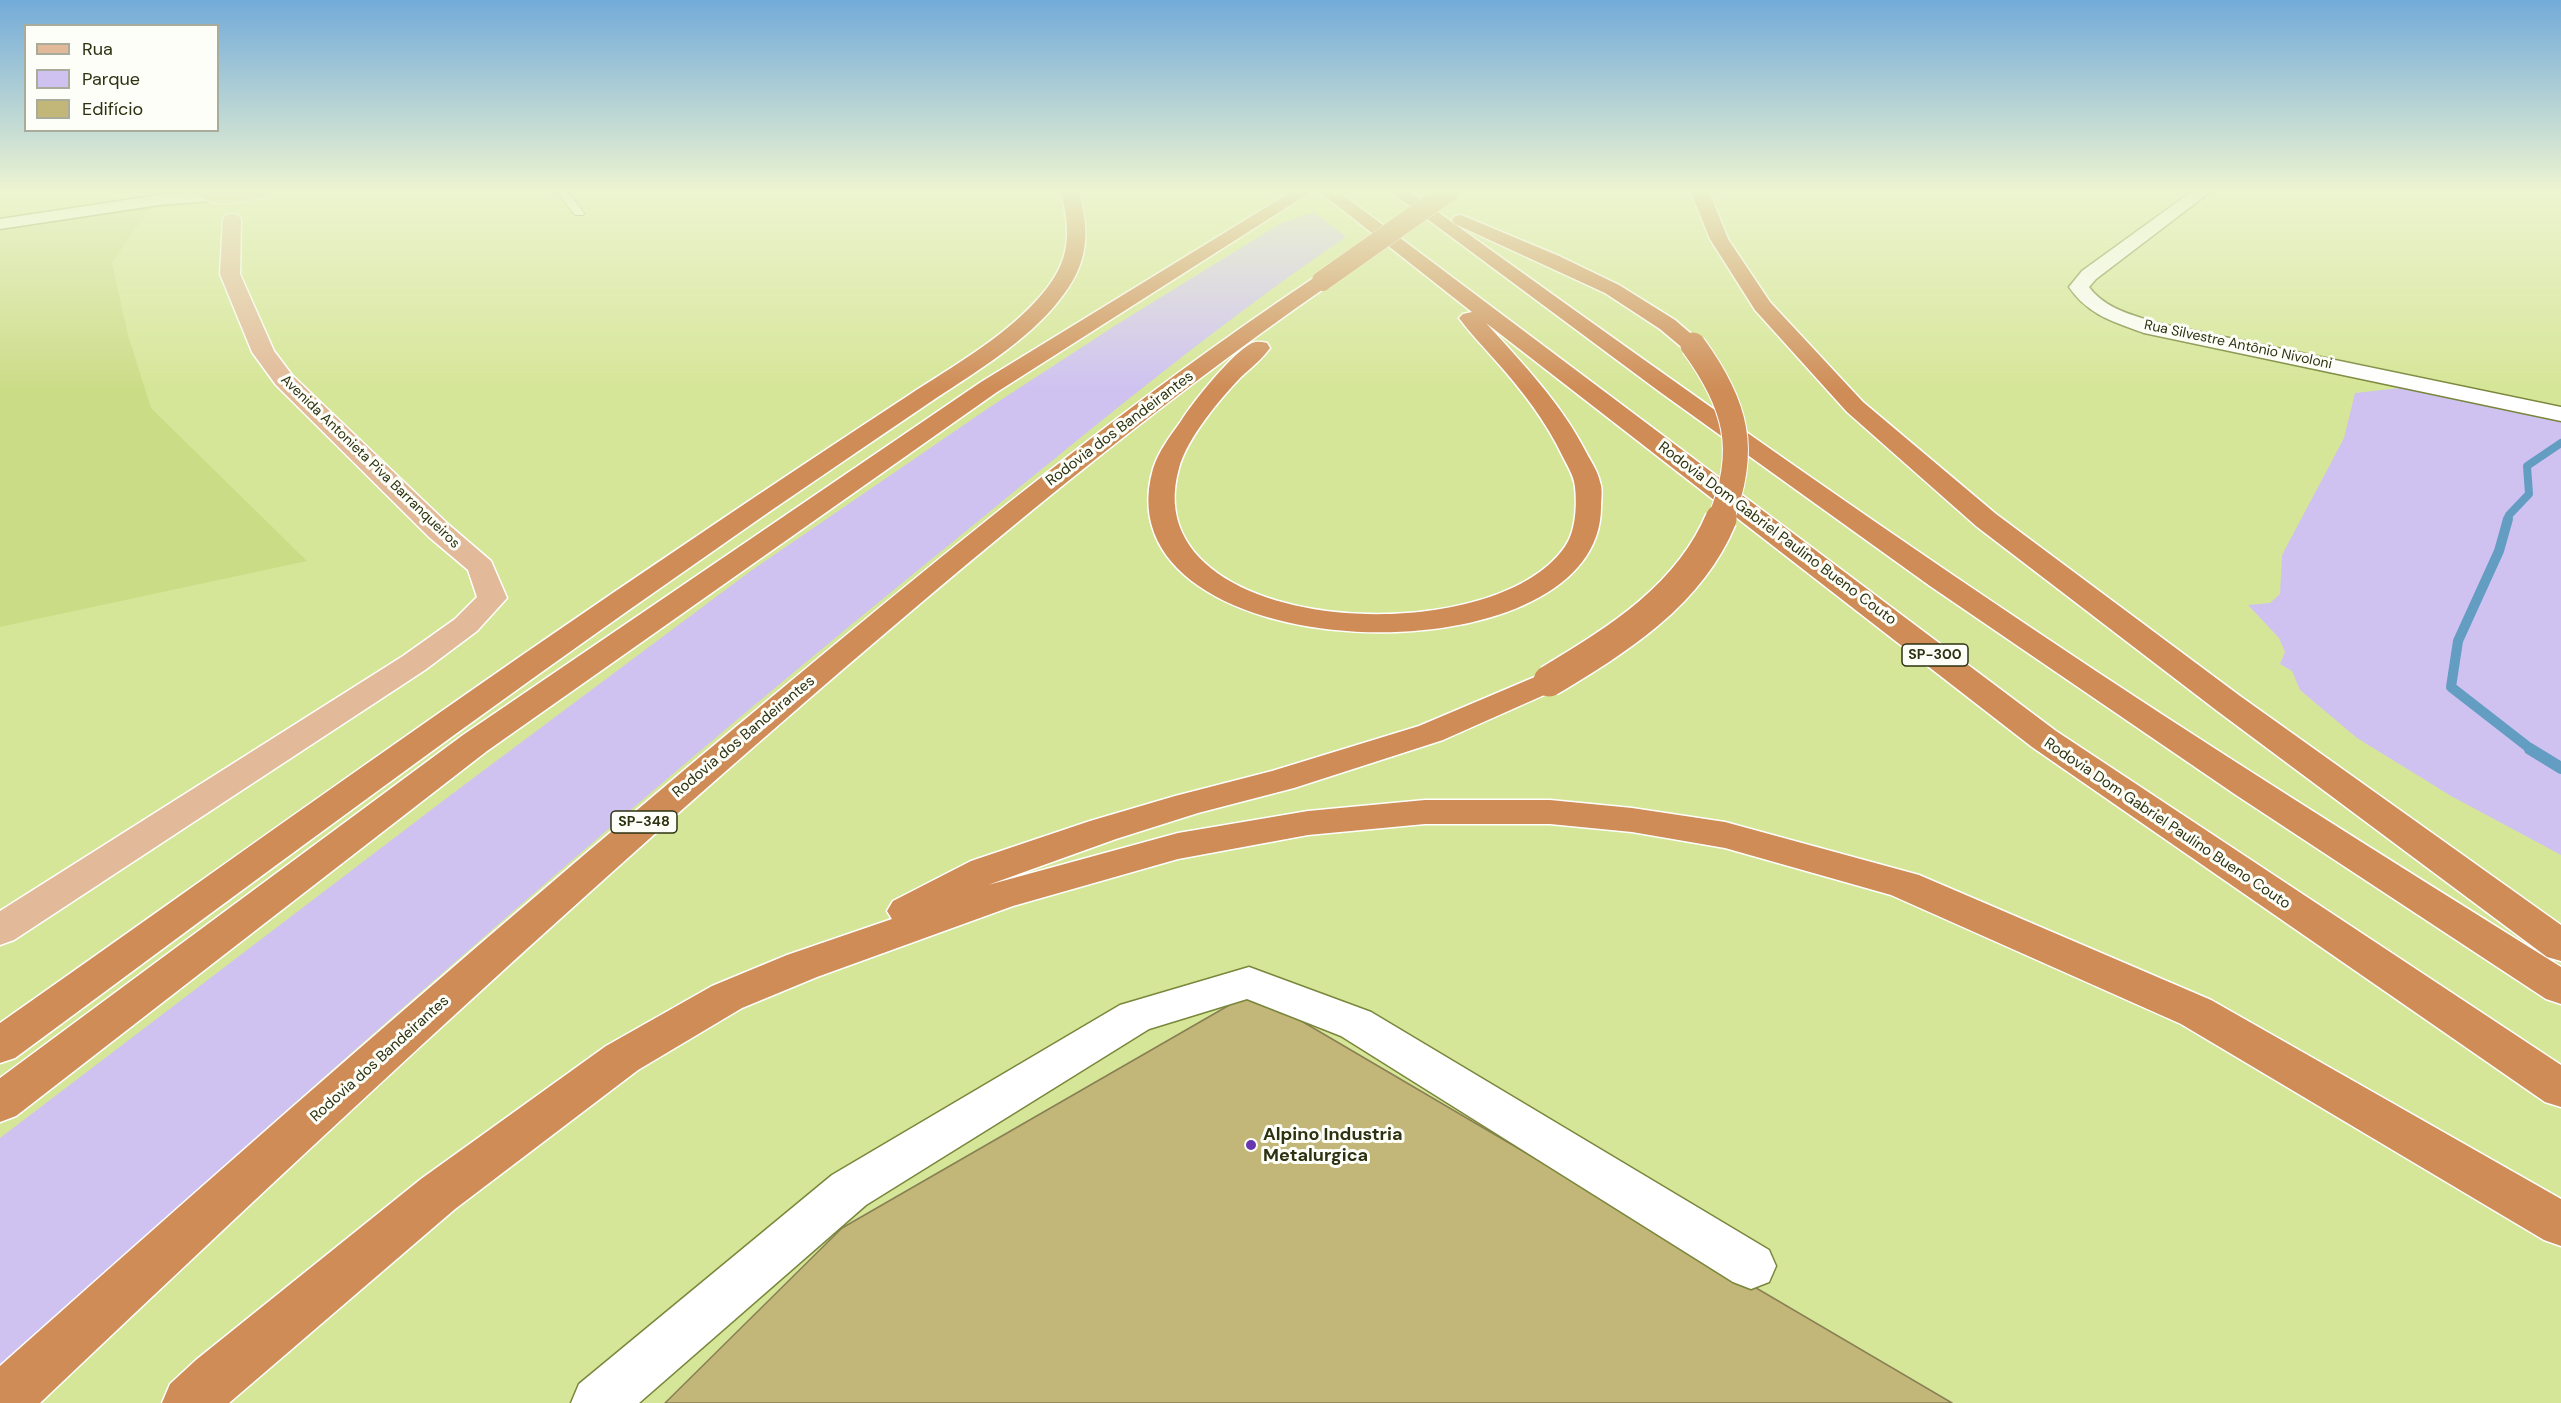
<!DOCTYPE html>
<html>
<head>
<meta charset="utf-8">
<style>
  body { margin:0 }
  #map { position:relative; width:2561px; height:1403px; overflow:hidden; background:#d6e698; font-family:"DM Sans",sans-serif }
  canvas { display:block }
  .legend { position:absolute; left:24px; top:24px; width:195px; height:108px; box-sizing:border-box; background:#fdfef7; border:2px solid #a9ac9b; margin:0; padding:8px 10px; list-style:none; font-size:18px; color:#2c3212 }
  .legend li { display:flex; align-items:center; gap:12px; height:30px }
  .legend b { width:30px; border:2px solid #a9ac9b }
</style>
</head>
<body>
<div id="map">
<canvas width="2561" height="1403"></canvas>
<ul class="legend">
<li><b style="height:8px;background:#e2ba9a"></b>Rua</li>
<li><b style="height:16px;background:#cfc2f1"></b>Parque</li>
<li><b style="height:16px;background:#c2b678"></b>Edifício</li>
</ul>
</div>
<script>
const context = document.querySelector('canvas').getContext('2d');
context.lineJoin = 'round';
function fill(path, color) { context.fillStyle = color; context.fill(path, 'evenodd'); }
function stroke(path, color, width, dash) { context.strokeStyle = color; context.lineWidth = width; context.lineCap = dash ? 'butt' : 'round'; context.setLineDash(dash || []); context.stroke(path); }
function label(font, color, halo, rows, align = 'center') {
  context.font = font + ' "DM Sans",sans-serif'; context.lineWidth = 6; context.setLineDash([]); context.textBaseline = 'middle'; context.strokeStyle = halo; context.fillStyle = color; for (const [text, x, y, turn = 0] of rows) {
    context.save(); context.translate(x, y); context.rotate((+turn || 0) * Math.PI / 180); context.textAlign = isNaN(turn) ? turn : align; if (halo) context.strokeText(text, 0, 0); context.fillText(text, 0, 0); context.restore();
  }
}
const built = new Path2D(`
  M152,205L112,263L128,335L151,408L307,561L0,627V229Z`);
const green = new Path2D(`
  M1314,212L1346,237C1200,336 1065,451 928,562C610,820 305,1093 0,1366V1138L448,797L752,570L990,407L1116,325L1281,223Z
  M2400,388L2450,392L2561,419V855L2451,796L2357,738L2300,690L2292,671L2280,664L2285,652L2279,638L2248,605L2270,603L2280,594L2282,555L2344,438L2355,393Z`);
const streamFar2 = new Path2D(`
  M2507,520L2509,515L2529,494L2527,466L2561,443`);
const streamFar1 = new Path2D(`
  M2508,519L2499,551L2458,641L2451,687L2532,750`);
const stream = new Path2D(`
  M2530,749L2561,768`);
const building = new Path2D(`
  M1252,992L1952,1403H665L842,1228Z`);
const service = new Path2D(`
  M557,192H568L584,213L583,215H575Z`);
const minor = new Path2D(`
  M194,192H219L222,196L219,200L213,201L159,205L0,229V219L159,195Z
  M2191,192H2210L2096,279L2089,287C2105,309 2133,315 2157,323L2561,407V421L2144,333C2114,322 2088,315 2069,287L2082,271Z
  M1249,967L1371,1012L1769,1250L1776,1266L1769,1282L1751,1289L1733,1282L1341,1036L1247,999L1149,1029L866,1205L639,1403H571L579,1384L832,1175L1120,1005Z`);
const primary = new Path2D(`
  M196,192H267L265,196C246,201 211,211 196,192Z
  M232,214L238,215L241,219L240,274L274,351L292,375L449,525L491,561L507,598L477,631L425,670L14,940L0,945V911L403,656L455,619L477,597L468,570L429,537L276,385L252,352L220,274L223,219L226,215Z`);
const motorway = new Path2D(`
  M1061,192H1079C1092,241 1086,270 1052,309C1017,348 972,374 929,403C859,451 788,498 719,547C481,712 248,886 15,1058L0,1063V1023C233,859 464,692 700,534C769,487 839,441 909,395C953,366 1000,340 1036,301C1069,266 1073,237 1061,192Z
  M1291,192H1311L997,392L487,751L16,1116L0,1122V1078L463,735L981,382Z
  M1320,192H1339L2056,731L2561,1065V1107L2545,1102L2032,747L1486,323C1523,364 1562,404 1587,454C1592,463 1598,472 1600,482C1603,490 1601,499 1601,507C1601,687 1095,672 1153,469C1158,452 1171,435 1181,421C1193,402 1233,352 1252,343C1257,341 1262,342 1267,343L1270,348C1262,359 1251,368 1241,377C1220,399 1187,438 1179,468C1131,637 1495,655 1566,545C1576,530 1577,504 1575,487C1574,476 1568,467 1563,457C1546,421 1522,390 1495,360C1483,346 1470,333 1459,318L1463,314L1472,312Z
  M1391,192H1410C1614,339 1818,485 2027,625C2202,743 2382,855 2561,967V1004L2546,999L2236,795L1930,586L1660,392Z
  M1691,192H1709L1728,239L1770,302L1863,402L1996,514L2240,696L2561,925V961L2547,957L2216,710L1976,526L1847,412L1755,310L1710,239Z
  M1461,215L1559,256L1619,285L1675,320L1704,345L1701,350L1693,352L1685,350L1660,329L1605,293L1455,224L1452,220L1455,216Z
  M1322,275L1329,277L1332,281L1329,285C1147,411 979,552 812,696C548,924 293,1163 40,1403H0V1366C258,1136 518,907 785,686C957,543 1129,401 1315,277Z
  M1549,671L1560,674L1565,681L1560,688L1443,740L1294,788L1198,813L1116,839L988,885L1178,833L1308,811L1425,800H1550L1632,808L1725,822L1919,875L2211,1000L2561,1199V1246L2544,1240L2181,1024L1891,895L1725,848L1632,832L1550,824H1425L1308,835L1178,859L1013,906L817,977L742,1008L638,1070L455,1209L229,1403H162L170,1384L196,1360L421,1179L606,1046L712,986L787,955L892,919L887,911L893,901L971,861L1090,821L1175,796L1272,771L1419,726Z`);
const motorwayBridgeFar2 = new Path2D(`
  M1322,281L1448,192`);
const motorwayBridgeFar1 = new Path2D(`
  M1693,345C1736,404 1749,450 1720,520`);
const motorwayBridge = new Path2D(`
  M1549,681C1617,640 1689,596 1721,519`);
const markers = [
  [1251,1145,6,"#6735ad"]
];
const farStreetnames = [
  ["Rua Silvestre Antônio Nivoloni",2238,345,12],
  ["Avenida Antonieta Piva Barranqueiros",370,462,44]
];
const shields = [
  [1935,655,66],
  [644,822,66]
];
const shieldNames = [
  ["SP-300",1935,655],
  ["SP-348",644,822]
];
const streetNames = [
  ["Rodovia dos Bandeirantes",1120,429,-37],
  ["Rodovia Dom Gabriel Paulino Bueno Couto",1777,534,37],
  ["Rodovia dos Bandeirantes",744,737,-40],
  ["Rodovia Dom Gabriel Paulino Bueno Couto",2167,824,34],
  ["Rodovia dos Bandeirantes",380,1059,-42]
];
const nearPoinames = [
  ["Alpino Industria",1263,1135],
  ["Metalurgica",1263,1156]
];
fill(built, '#cbdc87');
fill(green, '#cfc2f1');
stroke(streamFar2, '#639dc2', 8);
stroke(streamFar1, '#639dc2', 10);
stroke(stream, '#639dc2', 12);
fill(building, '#c2b678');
stroke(building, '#887f54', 1.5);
stroke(service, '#79863b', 2);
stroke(minor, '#79863b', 3);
stroke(primary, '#fff', 3);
stroke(motorway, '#fff', 3);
fill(service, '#fff');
fill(minor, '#fff');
fill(primary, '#e2ba9a');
fill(motorway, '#cf8c57');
stroke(motorwayBridgeFar2, '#fff', 21, []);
stroke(motorwayBridgeFar1, '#fff', 27, []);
stroke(motorwayBridge, '#fff', 34, []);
stroke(motorwayBridgeFar2, '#cf8c57', 20);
stroke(motorwayBridgeFar1, '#cf8c57', 25);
stroke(motorwayBridge, '#cf8c57', 31);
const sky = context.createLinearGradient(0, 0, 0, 389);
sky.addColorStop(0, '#73abd9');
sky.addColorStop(0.49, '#edf4d1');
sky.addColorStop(1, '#edf4d100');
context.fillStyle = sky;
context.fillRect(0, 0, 2561, 389);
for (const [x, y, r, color] of markers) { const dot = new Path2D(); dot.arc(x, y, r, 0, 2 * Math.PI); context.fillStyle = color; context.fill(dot); stroke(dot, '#fdfef7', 2); }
label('14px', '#2c3212', '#fdfef7', farStreetnames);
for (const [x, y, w] of shields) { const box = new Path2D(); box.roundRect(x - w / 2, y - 11, w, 22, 4.5); context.fillStyle = '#fdfef7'; context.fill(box); stroke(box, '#2c3212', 1.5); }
label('bold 14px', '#2c3212', null, shieldNames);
label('15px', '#2c3212', '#fdfef7', streetNames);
label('bold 18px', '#2c3212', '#fdfef7', nearPoinames, 'left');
</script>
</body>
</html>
